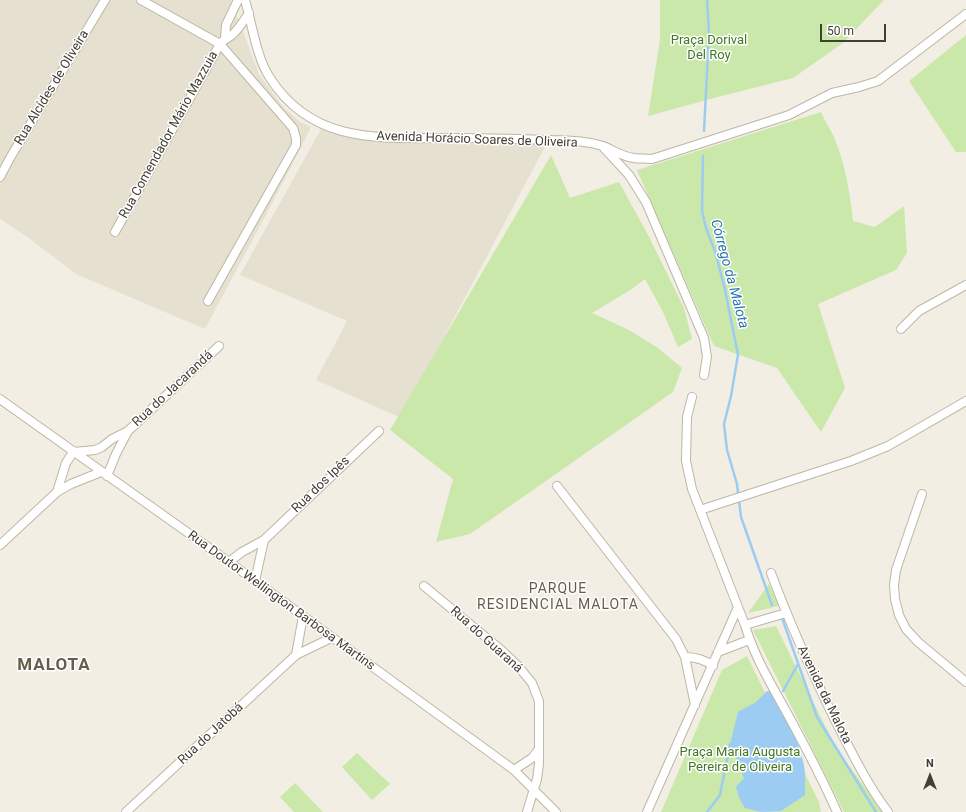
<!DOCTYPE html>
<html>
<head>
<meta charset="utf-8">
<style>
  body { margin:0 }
  #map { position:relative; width:966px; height:812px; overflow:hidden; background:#f2eee3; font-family:Roboto,sans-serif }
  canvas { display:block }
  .north { position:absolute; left:910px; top:756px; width:40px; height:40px; -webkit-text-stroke:3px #fff; paint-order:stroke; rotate:0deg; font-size:11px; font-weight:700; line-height:16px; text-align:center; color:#443e33 }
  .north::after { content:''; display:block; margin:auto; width:14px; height:18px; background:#443e33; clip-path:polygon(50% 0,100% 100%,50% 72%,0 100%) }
  .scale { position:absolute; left:820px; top:24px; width:66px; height:18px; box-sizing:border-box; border:2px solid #443e33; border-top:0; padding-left:5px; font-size:12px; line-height:14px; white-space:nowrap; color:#443e33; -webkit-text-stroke:3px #fff; paint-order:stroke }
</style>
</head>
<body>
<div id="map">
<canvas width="966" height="812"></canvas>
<div class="north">N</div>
<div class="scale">50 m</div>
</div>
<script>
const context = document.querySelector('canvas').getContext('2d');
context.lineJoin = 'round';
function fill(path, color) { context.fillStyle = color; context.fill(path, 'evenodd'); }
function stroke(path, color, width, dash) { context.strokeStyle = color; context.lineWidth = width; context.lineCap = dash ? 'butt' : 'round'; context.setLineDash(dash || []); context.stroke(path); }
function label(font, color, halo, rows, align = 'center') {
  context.font = font + ' Roboto,sans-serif'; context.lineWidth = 3; context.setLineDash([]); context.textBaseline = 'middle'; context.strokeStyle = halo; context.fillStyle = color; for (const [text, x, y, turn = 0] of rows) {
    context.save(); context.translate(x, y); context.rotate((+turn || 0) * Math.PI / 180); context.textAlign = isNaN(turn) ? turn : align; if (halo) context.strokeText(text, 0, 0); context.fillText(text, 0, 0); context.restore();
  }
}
const residential = new Path2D(`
  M0,0H231L259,74L283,107L299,121L311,127L285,179L205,329L76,274L26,236L0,219Z
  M321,129L389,139L547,143L401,418L316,380L347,321L240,275Z`);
const green = new Path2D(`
  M660,0H884L843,43L793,78L714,98L648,116L660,40Z
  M966,35V152H956L909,81Z
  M821,112C825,121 830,129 834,137C845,163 850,193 853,221L875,227L904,206L907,253L896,270L818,304L845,388L821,432L777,368L714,346L637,170Z
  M551,155L570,198L619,182L647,233L684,308L692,339L678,347L663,312L645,279L632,289L592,313L629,330L658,348L682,368L673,392L470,534L436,542L453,479L390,430Z
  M769,584L779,606L748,613Z
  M776,626L836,748L883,812H844L753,630Z
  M747,656L819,802L821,812H661L722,670Z
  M357,753L390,784L372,800L342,767Z
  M295,783L323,812H294L280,797Z`);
const water = new Path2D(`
  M767,691H771C783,707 799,742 803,761C806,772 805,784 805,795L781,811L762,812L745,808L739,798L736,787L744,778L730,744L738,712L756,702Z`);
const stream = new Path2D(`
  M704,131L709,33L707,0
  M703,156L702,211L706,228L716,254L725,290L738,355L731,396L724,424L727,450L737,484L741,517L772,605
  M782,618L817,717L876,812
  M783,691L798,664
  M707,812L720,795L730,744`);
const minor = new Path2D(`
  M141,0L220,44L293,128L296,138V145L208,301
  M245,0C252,23 256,57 270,78C313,145 381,138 452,138C485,138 518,139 552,140C568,140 587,141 603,146C613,150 623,157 634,158C639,159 646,158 652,159L789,115L832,93L859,87L878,81L966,14
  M225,38L226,25L238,0
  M604,148L629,175L646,202L704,338L707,357L704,375
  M0,177L10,158L105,0
  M115,232L220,44C225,38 228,39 233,34C239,29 244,20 249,13
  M901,329L919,311L966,285
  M692,397L687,417L686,461L692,489L745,625C754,656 771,684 787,713C805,746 822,778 837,812
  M0,399L229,562L514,770L556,812
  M107,476L116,454L128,431
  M557,486L676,639L685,657L695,705
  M57,492L66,463L73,452L95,450L102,447L112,439L128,431L219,346
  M922,494L896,570L894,585L895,599L899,615L906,629L918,642L966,682
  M700,510L851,461L888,446L966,401
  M0,545L57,492L71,484L101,472
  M229,562L242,552L264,540L379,431
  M771,573C790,624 812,673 836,722C852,753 867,784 888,812
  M255,581L264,540
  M424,586L500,649L518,666L532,683L539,701V764L537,779L527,812
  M745,625L786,613
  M718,652L749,640
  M296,655L303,616
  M685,657C695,657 704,659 713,666
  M514,770L532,758L539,749
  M126,812L296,655L331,638
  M647,812L738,607`);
const parkNames = [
  ["Praça Dorival",709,41],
  ["Del Roy",709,56],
  ["Praça Maria Augusta",740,753],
  ["Pereira de Oliveira",740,768]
];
const streetNames = [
  ["Rua Alcídes de Oliveira",52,88,-59],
  ["Rua Comendador Mário Mazzuia",169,135,-61],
  ["Avenida Horácio Soares de Oliveira",477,140,2],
  ["Rua do Jacarandá",173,389,-43],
  ["Rua dos Ipês",321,485,-44],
  ["Rua Doutor Wellington Barbosa Martins",281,601,36],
  ["Rua do Guaraná",486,640,42],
  ["Avenida da Malota",824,695,64],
  ["Rua do Jatobá",211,734,-43]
];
const waterNames = [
  ["Córrego da Malota",729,274,75]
];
const neighbourhoodNames = [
  ["PARQUE",558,589],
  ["RESIDENCIAL MALOTA",558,605]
];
const districtNames = [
  ["MALOTA",54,666]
];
fill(residential, '#e6e0d1');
fill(green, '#cae8aa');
fill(water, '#9cccf2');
stroke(stream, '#9cccf2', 2.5);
stroke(minor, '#beb6a6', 10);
stroke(minor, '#fff', 8);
label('13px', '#427725', '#fff', parkNames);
label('13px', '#443e33', '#fff', streetNames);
label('italic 14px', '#2a75b3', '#fff', waterNames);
context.letterSpacing = '1px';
label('14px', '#675d4a', '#fff', neighbourhoodNames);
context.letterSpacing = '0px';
context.letterSpacing = '1px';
label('bold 17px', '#675d4a', '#fff', districtNames);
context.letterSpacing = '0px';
</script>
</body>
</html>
